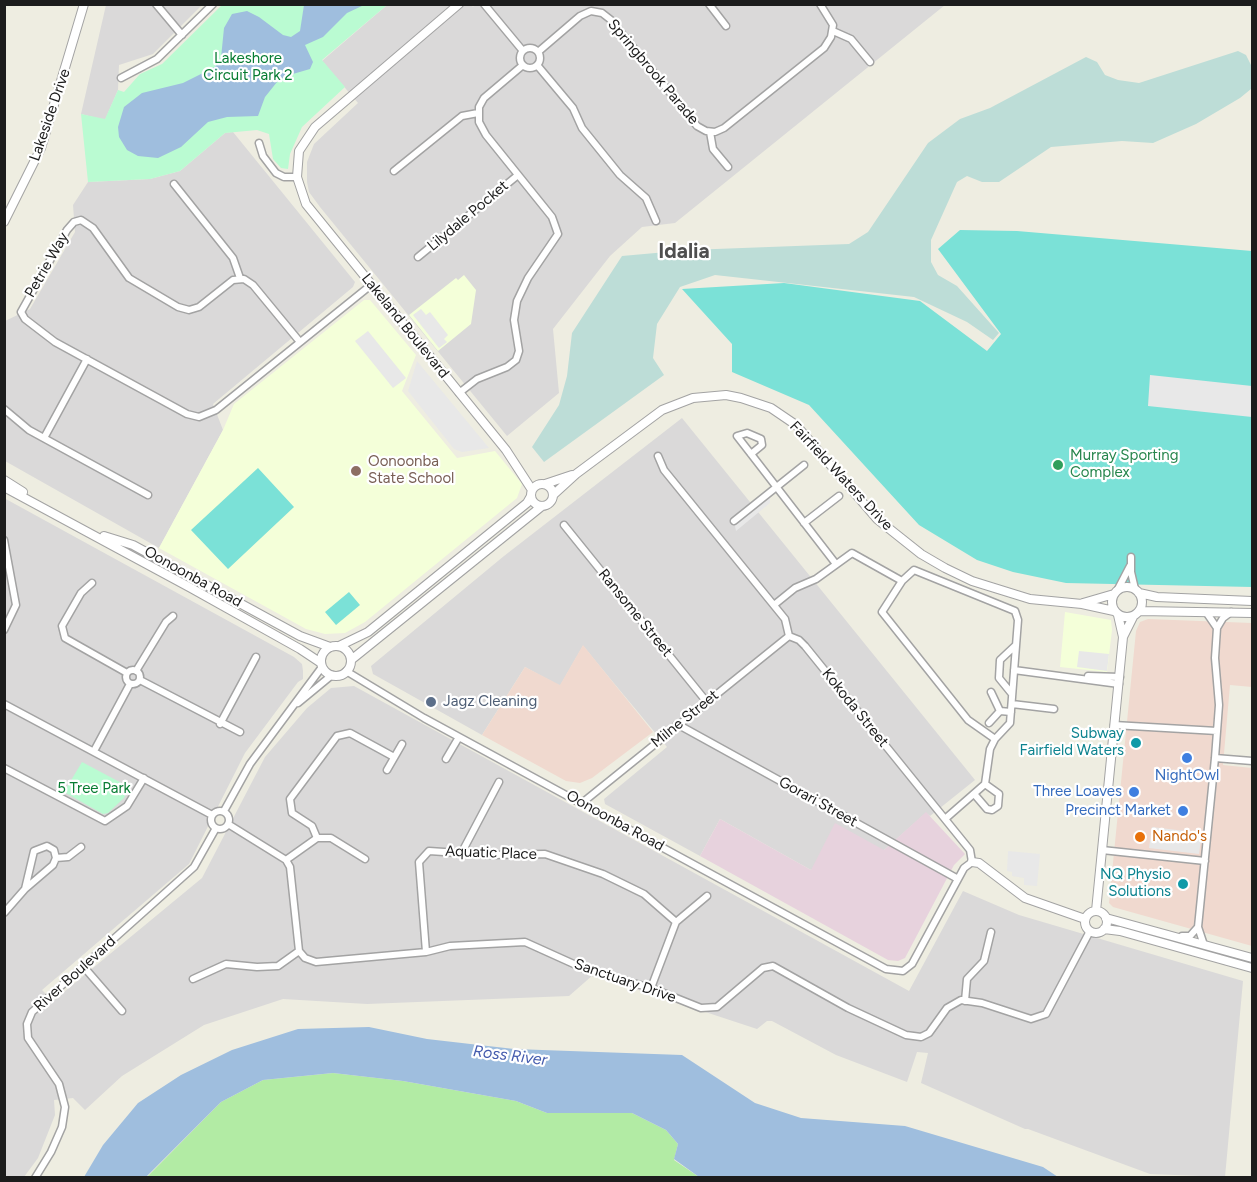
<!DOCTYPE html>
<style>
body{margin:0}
#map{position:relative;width:1257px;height:1182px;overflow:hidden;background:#eeede1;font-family:Figtree,sans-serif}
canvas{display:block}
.frame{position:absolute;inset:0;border:6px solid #1c1c1c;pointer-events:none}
</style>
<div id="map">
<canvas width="1257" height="1182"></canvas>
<div class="frame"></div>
</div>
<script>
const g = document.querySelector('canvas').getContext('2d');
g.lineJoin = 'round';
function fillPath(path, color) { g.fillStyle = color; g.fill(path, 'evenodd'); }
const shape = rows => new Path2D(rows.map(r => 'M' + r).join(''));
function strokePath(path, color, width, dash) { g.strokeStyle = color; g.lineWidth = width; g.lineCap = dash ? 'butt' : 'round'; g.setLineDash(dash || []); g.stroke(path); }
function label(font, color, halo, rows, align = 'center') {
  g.font = font + ' Figtree,sans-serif'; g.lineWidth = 4.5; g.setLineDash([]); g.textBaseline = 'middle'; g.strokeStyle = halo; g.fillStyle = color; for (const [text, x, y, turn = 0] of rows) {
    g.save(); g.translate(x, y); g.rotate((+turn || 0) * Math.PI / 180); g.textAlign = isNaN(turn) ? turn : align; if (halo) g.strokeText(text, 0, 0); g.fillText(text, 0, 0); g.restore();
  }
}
fillPath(shape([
 [471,4,473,7,475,4,945,5,675,223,642,227,610,256,553,329,559,393,507,436,320,207,309,192,307,182,307,162,314,144,358,103,322,61,387,5],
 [106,5,202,5,153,54,119,65,118,90,105,120,81,114],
 [233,132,355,282,353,287,213,404,223,430,159,548,5,461,5,321,30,309,75,232,73,205,88,182,150,179,180,171,225,133],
 [682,418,975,780,930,816,926,813,884,850,811,870,720,819,700,856,605,804,604,799,667,747,583,646,560,686,525,667,482,735,373,674,371,666,504,556],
 [4,498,294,657,302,664,303,671,303,679,298,682,245,753,189,864,42,990,53,1001,202,878,265,757,307,708,331,688,354,686,909,991,963,891,1019,915,1243,981,1225,1177,1150,1174,1028,1129,1025,1129,921,1083,928,1053,917,1052,907,1082,836,1055,772,1021,767,1021,757,1029,593,975,569,996,367,1004,283,999,204,1025,122,1076,85,1110,73,1098,54,1100,55,1115,38,1158,24,1177,5,1177]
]), '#dad9d9');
fillPath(shape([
 [1148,619,1252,623,1252,687,1230,685,1223,765,1252,768,1252,946,1113,907,1109,903,1136,631,1140,622],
 [583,645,653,732,592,778,580,783,566,781,482,735,525,667,560,685]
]), '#f0d9cf');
fillPath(shape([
 [926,812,965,854,954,865,905,958,898,961,888,960,700,856,720,819,811,870,835,823,884,850]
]), '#e7d2dd');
fillPath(shape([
 [464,275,476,290,471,324,438,351,409,315,456,278,458,280],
 [364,300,370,300,416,355,402,391,457,458,495,451,522,484,517,498,365,622,345,633,325,634,306,629,159,548,223,430,234,404],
 [1065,612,1111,620,1112,630,1107,672,1060,667]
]), '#f4ffd9');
fillPath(shape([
 [333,1073,403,1081,516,1101,547,1113,632,1113,666,1130,678,1144,674,1160,699,1177,146,1178,221,1102,263,1080]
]), '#b2eba4');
fillPath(shape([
 [1238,51,1246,55,1252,67,1251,89,1240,98,1196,124,1153,143,1122,141,1051,147,999,182,982,182,967,176,957,182,931,240,931,262,938,275,957,286,999,333,993,340,967,322,914,297,715,275,680,287,657,324,653,358,664,375,544,462,532,447,559,405,567,376,572,333,622,256,689,250,849,244,868,232,928,143,960,119,990,108,1086,57,1097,62,1105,75,1118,80,1139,83]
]), '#bdddd7');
fillPath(shape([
 [222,5,387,5,322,60,345,87,302,127,290,154,288,169,281,168,273,159,269,134,257,130,225,133,180,171,150,179,88,182,81,114,105,119,118,90,124,92,140,74,162,64],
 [82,762,129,787,124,798,108,813,103,814,64,792]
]), '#bafbd2');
fillPath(shape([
 [960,230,1017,231,1252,251,1252,587,1066,583,1013,572,977,560,919,525,809,405,732,372,732,344,682,289,784,283,920,301,987,351,1001,334,938,249],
 [258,468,294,507,228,569,191,530],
 [349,592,360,605,336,625,325,612]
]), '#7be1d7');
fillPath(shape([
 [421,309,426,315,430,312,448,335,444,339,447,342,439,348,413,315],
 [368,331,406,378,393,388,355,341],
 [417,361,489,448,462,452,454,449,408,391],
 [1150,375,1252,386,1252,417,1148,406],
 [770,492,770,503,736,531,734,521],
 [1079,651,1109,654,1107,671,1077,667],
 [1152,827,1202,833,1199,854,1149,848],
 [1008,851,1040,854,1037,886,1024,885,1024,878,1012,876,1012,872,1007,871]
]), '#e8e8e8');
fillPath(shape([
 [304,5,364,5,347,13,323,37,305,45,313,62,310,69,286,76,277,82,265,97,258,116,227,117,208,122,181,147,158,158,138,156,127,150,119,137,118,127,124,107,142,93,183,83,215,67,221,58,224,28,232,14,247,11,259,17,283,35,291,37,300,31],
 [369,1027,427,1039,514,1049,682,1055,755,1103,801,1118,905,1126,1043,1167,1058,1177,699,1177,674,1159,678,1144,666,1130,632,1113,547,1113,516,1101,403,1081,333,1073,263,1080,221,1102,146,1177,84,1177,103,1145,138,1103,181,1075,232,1050,298,1029]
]), '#9fbede');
const minor = shape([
 [156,4,182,35],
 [484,4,523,51],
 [709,4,726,26],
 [833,31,851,39,870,62],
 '520 58a10 10 0 1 1 20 0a10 10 0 1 1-20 0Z',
 [538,52,580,16,591,11,602,13,611,20,697,126,706,131,715,132,724,128,824,48,831,37,833,25,820,4],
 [537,65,573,108,582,128,620,175,646,198,656,221],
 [121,78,157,59,213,4],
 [710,132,713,149,728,167],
 [259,143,263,156,276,173,284,177,297,177],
 [394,171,462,116,478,113],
 [174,184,233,258,240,278],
 [418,257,518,175],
 [300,342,253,285,244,279,233,280,199,307,189,310,178,307,129,278,93,228,81,220,74,222,67,230,21,312,25,319,55,342,187,414,199,417,216,410,371,285],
 [459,393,477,379,507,367,516,360,519,351,514,320,517,301,528,278,558,234,552,217,486,135,479,122,479,107,484,98,523,65],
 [4,409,29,430,148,495],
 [44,438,87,359],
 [751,454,762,445,761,439,747,433,737,436,751,454,836,564],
 [658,456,664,470,785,619,789,636],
 [734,521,804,465],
 [804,523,839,496],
 [564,525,706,701],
 [4,540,16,605,4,630],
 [1131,557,1131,572,1135,589],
 [902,581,882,612,968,720,995,739],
 [92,583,81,593,62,626,65,638,127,673],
 [1118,589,1130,566],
 [774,605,795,588,816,579,852,553,902,581,914,570,1015,611,1018,620,1010,723,995,739,990,749,985,784,945,819],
 [1206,612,1217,628],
 '126 677a7 7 0 1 1 14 0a7 7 0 1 1-14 0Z',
 [1014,670,1119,684],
 [136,671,166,622,173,616],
 [346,671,424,718,886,969,903,971,912,964,964,868,972,862,970,850,805,646,799,640,789,636],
 [1088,676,1120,677],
 [140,680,240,732],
 [991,692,1000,711],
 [1012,694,999,678,1000,660,1016,645],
 [298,703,332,675],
 [4,704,212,815],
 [1012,704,1054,709],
 [989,723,1000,711,1011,712],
 [220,724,256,657],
 [677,724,958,879],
 [1114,725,1217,731],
 [94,751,130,684],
 [1215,758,1252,761],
 [446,759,459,737],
 [4,768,105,821,127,806,144,778],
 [387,770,402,744],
 [975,795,987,809,992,810,998,806,999,794,985,784],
 [582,803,789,636],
 '211 820a9 9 0 1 1 18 0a9 9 0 1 1-18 0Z',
 [224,811,250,764,322,667],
 [228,824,286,860,290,867,299,951,305,958,316,962,426,952,450,946,525,942,587,970,651,988,701,1008,717,1007,763,968,773,966,848,1008,906,1035,921,1037,929,1033,947,1008,961,1000,982,1003,1031,1019,1046,1014,1090,931],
 [317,838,312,826,292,813,290,799,337,736,350,733,394,757],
 [1102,850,1205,861],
 [462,852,499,782],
 [56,858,68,857,81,847],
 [286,860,317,838,331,838,365,859],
 [4,913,25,889,53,865,56,858,54,850,47,846,34,851,25,889],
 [1182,936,1190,936,1198,927],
 [1204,945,1198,927,1215,758,1219,705,1215,658,1217,628,1223,618,1231,612],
 [426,952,419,862,429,851,489,855,545,854,603,874,644,894,676,922],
 [83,966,122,1011],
 [193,979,226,964,257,967,278,966,299,951],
 [651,988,676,922,707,896],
 [965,1001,967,979,984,961,991,932],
 [35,1178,51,1152,62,1127,65,1107,59,1084,28,1038,27,1024,32,1012,194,867,216,828]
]);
const tertiary = shape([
 [459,4,315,127,299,151,297,177,306,204,506,450,532,490],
 [4,222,41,148,84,4],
 [4,480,23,492],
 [545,484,572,475],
 '531 495a11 11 0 1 1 22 0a11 11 0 1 1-22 0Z',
 [4,487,191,588,300,649,321,663],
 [553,495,576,474,662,410,693,398,726,395,741,398,771,408,796,425,877,519,921,554,945,568,972,581,1030,599,1082,604,1114,611],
 [104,536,133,545,300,636,330,647],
 '1112 602a15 15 0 1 1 30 0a15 15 0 1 1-30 0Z',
 [1139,593,1157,597,1252,601],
 [1083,603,1114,594],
 [1140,611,1252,613],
 [1123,637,1133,617],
 [339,646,368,632,527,503,531,496],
 '321 661a15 15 0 1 1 30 0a15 15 0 1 1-30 0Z',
 [351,660,542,506],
 [972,862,979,863,1025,898,1085,919],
 [1096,911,1123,637,1118,615],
 '1085 922a11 11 0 1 1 22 0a11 11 0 1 1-22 0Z',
 [1106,918,1252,958],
 [1104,929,1120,931,1252,968]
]);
strokePath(minor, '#a3a3a3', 9);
strokePath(tertiary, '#a3a3a3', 10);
strokePath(minor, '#fff', 6);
strokePath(tertiary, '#fff', 8);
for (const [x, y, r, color] of [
 [1058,465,6,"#2e9e5b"],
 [356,471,6,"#8d6e63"],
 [431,702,6,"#5c6f8a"],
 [1136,743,6,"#0f9aa8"],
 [1187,758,6,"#3f7fe0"],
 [1134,792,6,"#3f7fe0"],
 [1183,811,6,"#3f7fe0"],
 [1140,837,6,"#e8710a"],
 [1183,884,6,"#0f9aa8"]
]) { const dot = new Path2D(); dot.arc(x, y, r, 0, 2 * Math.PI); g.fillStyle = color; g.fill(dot); strokePath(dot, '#fff', 2); }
label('15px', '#077c32', '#fff', [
 ["Lakeshore",248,59],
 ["Circuit Park 2",248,76],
 ["5 Tree Park",94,789]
]);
label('15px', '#1c1c1c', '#fff', [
 ["Springbrook Parade",653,72,50],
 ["Lakeside Drive",50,115,-71],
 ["Lilydale Pocket",468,216,-40],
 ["Petrie Way",47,265,-60],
 ["Lakeland Boulevard",405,326,51],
 ["Fairfield Waters Drive",841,476,47],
 ["Oonoonba Road",193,577,29],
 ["Ransome Street",635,613,51],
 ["Kokoda Street",855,708,51],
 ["Milne Street",685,719,-39],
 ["Gorari Street",818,802,29],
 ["Oonoonba Road",615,821,29],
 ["Aquatic Place",491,853,2],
 ["River Boulevard",75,974,-42],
 ["Sanctuary Drive",625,981,19]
]);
label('15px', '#27864d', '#fff', [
 ["Murray Sporting",1070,456],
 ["Complex",1070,473]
], 'left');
label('15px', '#785e54', '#fff', [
 ["Oonoonba",368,462],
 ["State School",368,479]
], 'left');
label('15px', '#4e5e75', '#fff', [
 ["Jagz Cleaning",443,702]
], 'left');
label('15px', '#0d838f', '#fff', [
 ["Subway",1124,734],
 ["Fairfield Waters",1124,751],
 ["NQ Physio",1171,875],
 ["Solutions",1171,892]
], 'right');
label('15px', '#366cbe', '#fff', [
 ["NightOwl",1187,776,"center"],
 ["Three Loaves",1122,792],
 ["Precinct Market",1171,811]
], 'right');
label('15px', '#c56008', '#fff', [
 ["Nando's",1152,837]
], 'left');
label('italic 16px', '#455cae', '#fff', [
 ["Ross River",510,1056,7]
]);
label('bold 21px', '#4f4f4f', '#fff', [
 ["Idalia",684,252]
]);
</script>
